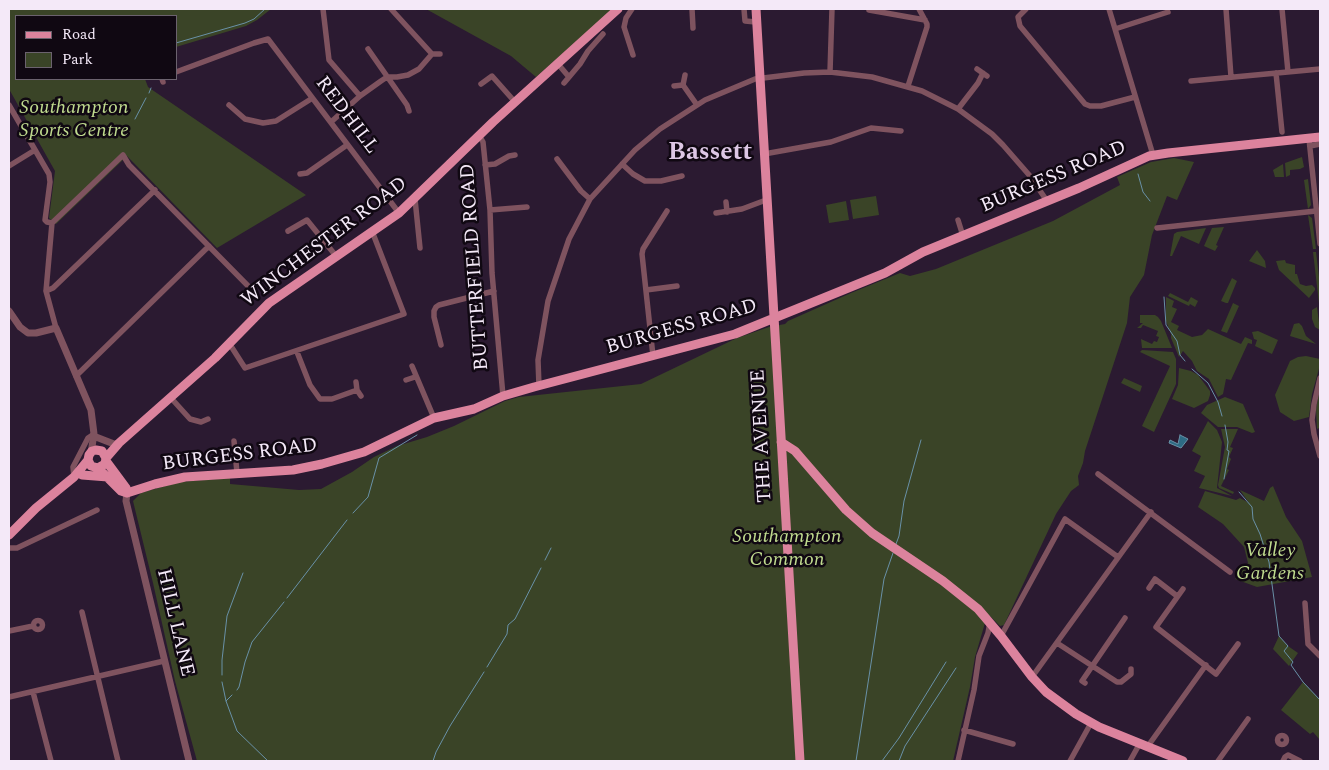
<!DOCTYPE html>
<style>
body{margin:0}
#map{position:relative;width:1329px;height:770px;overflow:hidden;background:#2b1a31;font-family:Spectral,serif}
canvas{display:block}
.frame{position:absolute;inset:0;border:10px solid #f4e9f8;pointer-events:none}
.legend{position:absolute;left:15px;top:15px;width:162px;height:65px;box-sizing:border-box;background:#100812;border:1px solid #6b626e;margin:0;padding:6px 9px;list-style:none;font-size:15px;color:#f4e9f8}
.legend li{display:flex;align-items:center;gap:10px;height:25px}
.legend b{width:25px;border:1px solid #6b626e}
</style>
<div id="map">
<canvas width="1329" height="770"></canvas>
<div class="frame"></div>
<ul class="legend">
<li><b style="height:6px;background:#dc839d"></b>Road</li>
<li><b style="height:14px;background:#3a4427"></b>Park</li>
</ul>
</div>
<script>
const g = document.querySelector('canvas').getContext('2d');
g.lineJoin = 'round';
function fillPath(path, color) { g.fillStyle = color; g.fill(path, 'evenodd'); }
const shape = rows => new Path2D(rows.map(r => 'M' + r).join(''));
function strokePath(path, color, width, dash) { g.strokeStyle = color; g.lineWidth = width; g.lineCap = dash ? 'butt' : 'round'; g.setLineDash(dash || []); g.stroke(path); }
function label(font, color, halo, rows, align = 'center') {
  g.font = font + ' Spectral,serif'; g.lineWidth = 5; g.setLineDash([]); g.textBaseline = 'middle'; g.strokeStyle = halo; g.fillStyle = color; for (const [text, x, y, turn = 0] of rows) {
    g.save(); g.translate(x, y); g.rotate((+turn || 0) * Math.PI / 180); g.textAlign = isNaN(turn) ? turn : align; if (halo) g.strokeText(text, 0, 0); g.fillText(text, 0, 0); g.restore();
  }
}
fillPath(shape([
 [9,9,271,9,257,20,246,26,176,47,176,16,16,16,16,79,145,79,148,87,306,195,217,248,127,156,56,224,49,218,55,171,9,89],
 [426,9,613,9,536,77,511,56],
 [1302,157,1304,167,1300,169,1290,170,1290,175,1286,177,1285,163],
 [1174,158,1194,162,1177,200,1167,196,1152,235,1144,275,1130,297,1127,323,1085,451,1083,463,1078,476,1079,485,1071,491,1056,514,1004,625,1000,626,990,616,985,623,975,657,970,687,953,761,197,761,175,681,153,583,133,501,141,493,179,482,230,478,230,484,299,490,321,489,352,472,374,457,397,446,427,437,454,426,505,401,519,397,641,384,737,338,769,327,785,324,788,321,851,293,900,273,910,276,936,269,1053,221,1120,185,1117,177,1151,162],
 [1283,164,1284,177,1275,177,1273,170],
 [1308,179,1311,205,1308,209,1304,180],
 [876,196,879,215,853,219,850,200],
 [846,201,849,220,829,223,826,205],
 [1308,215,1312,218,1316,249,1313,249],
 [1224,227,1216,245,1218,246,1215,251,1204,246,1212,228],
 [1206,228,1199,244,1181,236,1172,256,1170,256,1174,234,1177,232],
 [1257,250,1265,261,1266,268,1249,261],
 [1313,252,1316,252,1320,285,1320,312],
 [1285,260,1286,263,1295,265,1295,274,1297,274,1300,284,1306,286,1312,285,1315,288,1315,290,1309,298,1279,270,1276,261],
 [1232,278,1237,281,1228,303,1226,303,1221,301],
 [1170,293,1188,302,1191,297,1198,301,1195,307,1190,304,1189,306,1168,296],
 [1166,297,1174,301,1172,307,1177,309,1171,322,1179,326,1177,330,1192,337,1202,335,1208,329,1241,344,1245,337,1252,340,1252,344,1248,343,1231,380,1226,379,1223,394,1218,397,1209,379,1197,371,1192,361,1183,351,1179,357,1171,338,1171,334,1166,321],
 [1233,303,1239,306,1227,333,1221,331],
 [1317,307,1320,330,1315,327,1312,319,1312,310],
 [1140,315,1155,315,1158,317,1161,321,1172,348,1142,348,1141,339,1152,344,1154,341,1157,342,1159,337,1156,336,1158,331,1143,325,1141,328,1137,328,1143,323,1140,323],
 [1299,323,1302,326,1306,336,1316,344,1290,336,1294,324],
 [1258,331,1278,340,1272,354,1255,346,1257,340,1254,339,1252,332],
 [1142,350,1173,352,1176,359,1176,384,1154,432,1142,426,1170,366,1140,352],
 [1306,356,1320,359,1320,365,1312,394,1309,417,1294,421,1280,412,1275,395,1290,361,1298,357],
 [1179,368,1191,371,1198,375,1210,391,1210,395,1208,401,1194,408,1172,399,1178,385],
 [1124,378,1142,386,1140,392,1121,383],
 [1320,388,1320,422,1319,428,1317,429,1316,409],
 [1225,397,1243,404,1255,432,1252,433,1237,427,1218,427,1201,413,1207,405],
 [1208,421,1217,430,1222,442,1217,488,1232,496,1199,488,1205,476,1194,471,1201,456,1192,451],
 [1221,429,1238,429,1230,447,1233,448,1229,457,1231,459,1227,469,1229,470,1221,486,1234,492,1233,494,1219,488,1218,485,1225,447],
 [1273,486,1286,517,1302,541,1312,577,1257,587,1235,579,1248,563,1244,547,1223,524,1198,507,1205,491,1236,500,1240,498,1249,503,1240,490,1264,501,1270,488],
 [1279,636,1288,646,1298,653,1289,666,1273,649],
 [1303,682,1320,700,1320,740,1313,732,1310,734,1281,710]
]), '#3a4427');
const water = shape([
 [1180,435,1188,439,1181,448,1169,443,1170,440,1178,444,1180,435]
]);
fillPath(water, '#2e6b84');
strokePath(water, '#6991a7', 1);
strokePath(shape([
 [176,43,245,23,254,19,265,9],
 [149,93,151,88],
 [135,119,146,98],
 [1138,174,1143,192,1150,201],
 [1164,297,1166,325,1177,341,1180,355,1185,361],
 [1192,369,1208,383,1218,402,1222,416],
 [1224,479,1229,451,1227,450,1228,442,1225,425],
 [1239,492,1252,507,1253,519,1260,534,1269,562,1279,636,1288,646,1284,651,1293,662,1291,665,1303,682,1320,700],
 [353,513,368,497,379,458,417,435],
 [896,544,899,536,904,501,921,440],
 [545,560,551,548],
 [287,598,347,520],
 [487,667,507,634,508,625,515,619,541,568],
 [222,675,222,660,227,616,243,573],
 [222,682,226,701],
 [237,690,239,687,245,662,252,642,284,602],
 [232,695,226,701,237,731,268,761],
 [433,761,436,752,450,726,484,672],
 [856,761,884,579,893,553],
 [882,761,899,738,946,662],
 [899,761,905,746,956,668]
]), '#6991a7', 1);
strokePath(shape([
 [323,9,329,60,360,96],
 [391,9,432,54],
 [632,9,626,18,624,27,633,55],
 [692,9,693,28],
 [744,9,745,21,756,22],
 [1026,9,1018,17,1020,26,1085,104,1090,106,1101,106,1135,97],
 [1109,9,1153,155],
 [1226,9,1231,77],
 [1282,9,1288,72],
 [869,10,925,20],
 [1115,29,1168,12],
 [368,49,407,105,409,111],
 [558,64,569,77],
 [977,69,987,76],
 [176,72,254,43,268,39,399,213],
 [830,72,832,9],
 [1276,73,1282,132],
 [162,79,163,82],
 [1191,81,1320,69],
 [564,83,580,64,588,51,603,34],
 [481,84,492,76,515,102],
 [683,85,697,105],
 [674,86,683,85,685,75],
 [908,86,927,27,927,24,919,9],
 [9,105,49,174,50,182,45,220,47,222,52,223],
 [229,105,245,119,263,123,276,121,311,99],
 [958,109,978,83,983,73],
 [331,122,360,96,381,81,387,77,397,77,408,75,419,69,432,54,440,54],
 [479,135,483,142,490,210,492,273,503,396],
 [1309,139,1320,244],
 [1310,146,1320,144],
 [764,154,831,142,871,128,901,131],
 [557,159,581,191,590,199],
 [622,164,633,174,645,181,661,181,682,176],
 [485,165,495,164,509,156,515,155],
 [9,166,35,150],
 [300,174,307,173,347,145],
 [415,199,420,248],
 [726,202,727,212],
 [490,210,527,207],
 [716,213,742,209,766,200],
 [958,220,963,236],
 [52,223,123,155,129,165,255,293],
 [52,223,46,291,56,328],
 [1157,228,1316,211],
 [288,231,307,220,336,256],
 [646,290,677,286],
 [46,291,53,288,155,190],
 [229,343,245,368,404,314,372,231],
 [441,345,434,317,434,311,436,307,439,305,494,291],
 [297,352,310,385,320,399,332,399,357,390,356,382],
 [653,356,642,254,643,249,667,211],
 [412,366,434,418],
 [76,376,209,246],
 [1320,378,1314,404,1312,420,1314,434,1320,456],
 [406,380,415,377],
 [539,386,538,360,548,301,569,239,590,199,635,150,660,129,705,100,755,79,804,73,830,72,872,77,922,91,958,109,992,134,1003,145,1030,176,1047,201],
 [357,390,361,396],
 [171,398,190,419,201,422,208,419],
 [234,441,237,473],
 [1098,474,1230,572],
 [74,477,73,467,88,438,94,434],
 [9,548,17,548,97,510],
 [1149,588,1155,579,1177,596],
 [1183,589,1156,627,1216,674,1238,644],
 [1305,603,1308,644,1320,656],
 [82,612,118,761],
 '33.5 625a4.5 4.5 0 1 1 9 0a4.5 4.5 0 1 1-9 0Z',
 [9,631,33,626],
 [1001,636,1065,519,1118,557],
 [1057,643,1117,682,1121,682,1131,674,1131,669],
 [1032,677,1151,512],
 [1085,683,1082,681,1125,618],
 [33,692,51,761],
 [9,697,164,661],
 [964,730,1013,744],
 '1277.5 740a4.5 4.5 0 1 1 9 0a4.5 4.5 0 1 1-9 0Z',
 [1148,746,1206,665],
 [958,761,974,690,979,656,988,633,990,622],
 [1070,761,1091,723],
 [1130,761,1140,743],
 [1218,761,1248,719],
 [1283,761,1285,757,1288,755,1300,761]
]), '#7f535f', 5.5);
strokePath(shape([
 [9,311,20,327,28,333,36,333,56,328,91,410,94,434,91,453],
 [96,437,114,444],
 [127,493,126,501,189,761]
]), '#7f535f', 7);
strokePath(shape([
 [756,9,800,761],
 [781,442,795,451,846,510,872,533,943,581,978,609,1001,636,1032,677,1046,692,1076,714,1099,727,1183,761],
 [106,458,119,443,215,358,269,303,399,213,493,122,618,9],
 [106,461,126,488,127,493],
 [98,468,121,491,127,493],
 [82,475,108,477],
 [127,493,155,484,185,477,293,470,322,464,364,452,434,418,474,409,503,396,534,387,735,334,885,273,923,252,1079,188,1149,156,1168,153,1320,137],
 [9,535,36,508,74,477,88,460,89,455,92,451,96,450,102,451,106,458,105,464,98,468,91,466,88,460]
]), '#dc839d', 9);
label('italic 20px', '#bfda8e', '#100812', [
 ["Southampton",74,109],
 ["Sports Centre",74,132],
 ["Southampton",787,538],
 ["Common",787,561],
 ["Valley",1270,552],
 ["Gardens",1270,575]
]);
label('20px', '#f4e9f8', '#100812', [
 ["REDHILL",346,116,53],
 ["BURGESS ROAD",1054,178,-23],
 ["WINCHESTER ROAD",325,243,-37],
 ["BUTTERFIELD ROAD",476,267,-94],
 ["BURGESS ROAD",682,328,-16],
 ["THE AVENUE",763,436,-93],
 ["BURGESS ROAD",240,456,-7],
 ["HILL LANE",174,623,77]
]);
label('bold 25px', '#ddc7e5', '#100812', [
 ["Bassett",710,154]
]);
</script>
